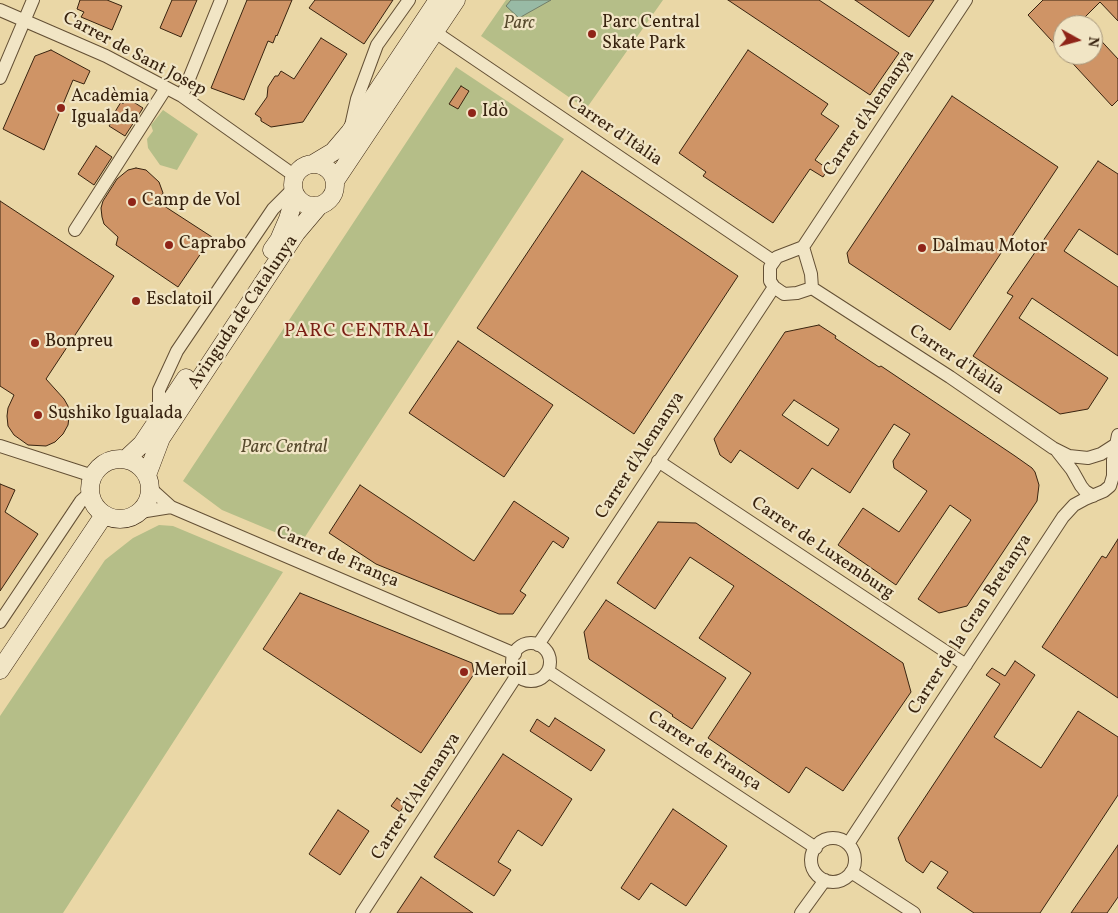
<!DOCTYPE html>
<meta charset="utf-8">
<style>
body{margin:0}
#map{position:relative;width:1118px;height:913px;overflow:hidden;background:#ead7a6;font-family:Vollkorn,serif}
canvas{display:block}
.north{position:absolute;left:1053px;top:15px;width:50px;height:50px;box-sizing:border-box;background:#f1e5c5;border:1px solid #a7977c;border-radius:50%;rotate:97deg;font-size:14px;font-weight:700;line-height:20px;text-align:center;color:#38230f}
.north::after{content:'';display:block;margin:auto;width:18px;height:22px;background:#8f2418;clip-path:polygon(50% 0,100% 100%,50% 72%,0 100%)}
</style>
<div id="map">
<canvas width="1118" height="913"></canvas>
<div class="north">N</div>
</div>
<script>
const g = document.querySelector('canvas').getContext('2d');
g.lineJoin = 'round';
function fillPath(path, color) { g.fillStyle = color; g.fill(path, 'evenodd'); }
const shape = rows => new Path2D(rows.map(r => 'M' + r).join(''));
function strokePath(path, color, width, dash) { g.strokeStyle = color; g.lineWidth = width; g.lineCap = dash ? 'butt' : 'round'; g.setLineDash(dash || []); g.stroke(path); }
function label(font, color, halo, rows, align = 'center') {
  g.font = font + ' Vollkorn,serif'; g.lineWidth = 4.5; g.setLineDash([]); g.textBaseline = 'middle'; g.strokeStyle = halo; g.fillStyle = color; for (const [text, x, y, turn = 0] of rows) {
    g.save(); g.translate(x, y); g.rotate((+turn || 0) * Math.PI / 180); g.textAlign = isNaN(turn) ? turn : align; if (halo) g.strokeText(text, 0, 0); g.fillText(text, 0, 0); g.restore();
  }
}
fillPath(shape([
 [506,0,663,0,586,109,481,36],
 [456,67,564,139,301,543,222,510,183,481],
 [163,110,198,134,177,170,160,165,148,148,147,139,153,131,151,125],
 [159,525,173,526,283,572,63,913,0,913,0,716,105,560,133,538]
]), '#b5be88');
const water = shape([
 [511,0,551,0,519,18,506,6,511,0]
]);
fillPath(water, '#98baa5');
strokePath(water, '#727e69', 1);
const building = shape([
 [80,0,107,0,122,6,112,30,81,17,84,12,77,9,80,0],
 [172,0,197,0,181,37,160,28,172,0],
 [247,0,292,0,277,36,276,35,273,43,268,41,244,100,211,88,247,0],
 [315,0,393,0,364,44,309,8,315,0],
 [728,0,819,0,899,53,870,95,728,0],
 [855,0,934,0,909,37,855,0],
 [1043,0,1118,0,1118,21,1100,2,1082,20,1087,25,1063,25,1063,53,1028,15,1043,0],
 [1093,32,1118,59,1118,100,1112,106,1065,55,1093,55,1093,32],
 [321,38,347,54,303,122,271,127,261,121,261,118,255,114,267,97,268,87,275,76,278,76,281,71,294,79,321,38],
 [51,50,90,71,84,84,73,80,44,150,3,129,35,56,51,50],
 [748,50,828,104,821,114,839,126,815,160,828,169,823,177,810,169,773,223,703,176,706,172,679,153,748,50],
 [461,86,469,91,458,109,449,104,461,86],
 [952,96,1058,167,950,330,849,263,847,253,952,96],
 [127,98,143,108,125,136,109,126,115,117,113,115,121,102,123,104,127,98],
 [96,146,112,157,94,185,78,174,96,146],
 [1098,161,1118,174,1118,255,1079,229,1064,251,1118,287,1118,356,1032,298,1019,318,1108,378,1088,409,1060,414,973,356,1013,296,1007,293,1098,161],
 [136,168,146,170,159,182,163,193,158,202,212,237,178,287,116,245,118,237,104,224,102,217,101,208,103,201,117,179,128,170,136,168],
 [582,171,738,276,634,434,477,328,582,171],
 [0,201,114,276,46,379,64,399,68,406,69,417,68,425,63,434,55,442,46,446,28,445,14,435,8,426,7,416,8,408,14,395,0,386,0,201],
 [819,325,836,336,835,338,879,367,881,366,1015,456,1032,468,1035,472,1039,485,1037,501,967,606,939,613,918,599,971,520,950,505,896,585,838,545,863,508,899,532,927,491,894,468,893,461,910,434,894,424,850,493,812,468,798,489,740,450,731,463,720,455,714,439,785,332,819,325],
 [794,400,839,429,828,446,782,415,794,400],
 [458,341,553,405,504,477,409,413,458,341],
 [0,484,15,490,5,512,38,534,0,591,0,484],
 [360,485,474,561,514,501,569,538,563,548,553,541,520,591,526,595,513,614,499,614,376,564,329,533,360,485],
 [658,522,696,523,903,663,911,692,843,791,806,767,789,793,708,738,751,673,699,638,734,586,690,557,655,609,617,583,658,522],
 [1118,539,1118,698,1042,647,1102,556,1106,558,1118,539],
 [300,593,472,663,474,674,421,753,263,649,300,593],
 [606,600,726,678,692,729,672,716,673,715,589,659,584,632,606,600],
 [1015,661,1035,675,994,737,1041,768,1078,711,1118,737,1118,795,1040,913,974,913,937,888,948,872,931,861,923,873,906,861,898,838,1000,684,986,675,992,668,1005,676,1015,661],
 [555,718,605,750,591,771,530,731,537,719,549,727,555,718],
 [503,754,572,799,542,846,518,830,498,862,511,870,494,896,434,857,503,754],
 [397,798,405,804,400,812,391,806,397,798],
 [673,809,727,846,686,906,651,883,639,900,621,888,673,809],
 [338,810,369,831,340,875,309,854,338,810],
 [1118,845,1118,897,1107,913,1071,913,1118,845],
 [421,877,473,913,397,913,421,877]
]);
fillPath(building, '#cf9466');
strokePath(building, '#38230f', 1);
const street = shape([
 [0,10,106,56,182,96,295,176],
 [435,32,773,261],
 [0,78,33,0],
 [182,96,221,0],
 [351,126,357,99,377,45,409,0],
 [75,230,166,88],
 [803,247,966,0],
 [803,247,777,257,770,267,770,281,774,287,784,294,797,293,812,288],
 [803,247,811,274,812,288],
 [812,288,950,377,1053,448,1069,456,1088,458,1101,454,1115,445],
 [159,419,159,390,177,351,273,209,293,189],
 [0,446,93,476],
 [1057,451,1072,470,1081,486,1085,491,1093,496],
 [658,461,966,665],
 [150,488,171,507,515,654],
 [140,512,171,507],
 [0,622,81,501,90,493],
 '512 662a19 19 0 1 1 38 0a19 19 0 1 1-38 0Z',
 [538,645,774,287],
 [548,671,816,848],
 '811 860a22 22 0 1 1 44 0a22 22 0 1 1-44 0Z',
 [848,844,1063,517,1074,505,1085,499,1104,491,1110,486,1113,476,1113,460,1118,435],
 [851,872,914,913],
 [362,913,517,675],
 [801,913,825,880]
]);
const secondary = shape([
 '293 185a21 21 0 1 1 42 0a21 21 0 1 1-42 0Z',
 [313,164,333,152,350,132,438,0],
 [335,181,456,0],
 [272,250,279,240,288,219,295,196],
 '90 489a30 30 0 1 1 60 0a30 30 0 1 1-60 0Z',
 [126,459,142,444,186,378],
 [147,475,161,438,296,233,318,207],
 [0,670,104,515]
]);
strokePath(street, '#645035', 14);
strokePath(secondary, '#38230f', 19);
strokePath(street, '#f1e5c5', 12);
strokePath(secondary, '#f1e5c5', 18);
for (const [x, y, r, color] of [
 [592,34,5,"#8f2418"],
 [61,108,5,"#8f2418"],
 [472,113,5,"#8f2418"],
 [132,202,5,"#8f2418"],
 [169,245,5,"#8f2418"],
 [922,248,5,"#8f2418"],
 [136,301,5,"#8f2418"],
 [35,343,5,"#8f2418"],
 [38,415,5,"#8f2418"],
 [464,672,5,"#8f2418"]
]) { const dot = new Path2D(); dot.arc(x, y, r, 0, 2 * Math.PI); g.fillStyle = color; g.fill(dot); strokePath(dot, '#f1e5c5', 2); }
label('18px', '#38230f', '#f1e5c5', [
 ["Parc Central",602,24],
 ["Skate Park",602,45],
 ["Acadèmia",71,98],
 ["Igualada",71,119],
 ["Idò",482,113],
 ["Camp de Vol",142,202],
 ["Caprabo",179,245],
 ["Dalmau Motor",932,248],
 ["Esclatoil",146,301],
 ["Bonpreu",45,343],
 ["Sushiko Igualada",48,415],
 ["Meroil",474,672]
], 'left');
label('italic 18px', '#574a2d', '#f1e5c5', [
 ["Parc",519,25],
 ["Parc Central",284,449]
]);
label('18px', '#38230f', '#f1e5c5', [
 ["Carrer de Sant Josep",134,55,28],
 ["Carrer d'Alemanya",870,114,-56],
 ["Carrer d'Itàlia",614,132,34],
 ["Avinguda de Catalunya",244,313,-56],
 ["Carrer d'Itàlia",956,361,34],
 ["Carrer d'Alemanya",641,456,-57],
 ["Carrer de Luxemburg",822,549,34],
 ["Carrer de França",337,558,23],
 ["Carrer de la Gran Bretanya",971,625,-57],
 ["Carrer de França",704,752,33],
 ["Carrer d'Alemanya",417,797,-57]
]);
g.letterSpacing = '1px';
label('19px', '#7a1f14', '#f1e5c5', [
 ["PARC CENTRAL",359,333]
]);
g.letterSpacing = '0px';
</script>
